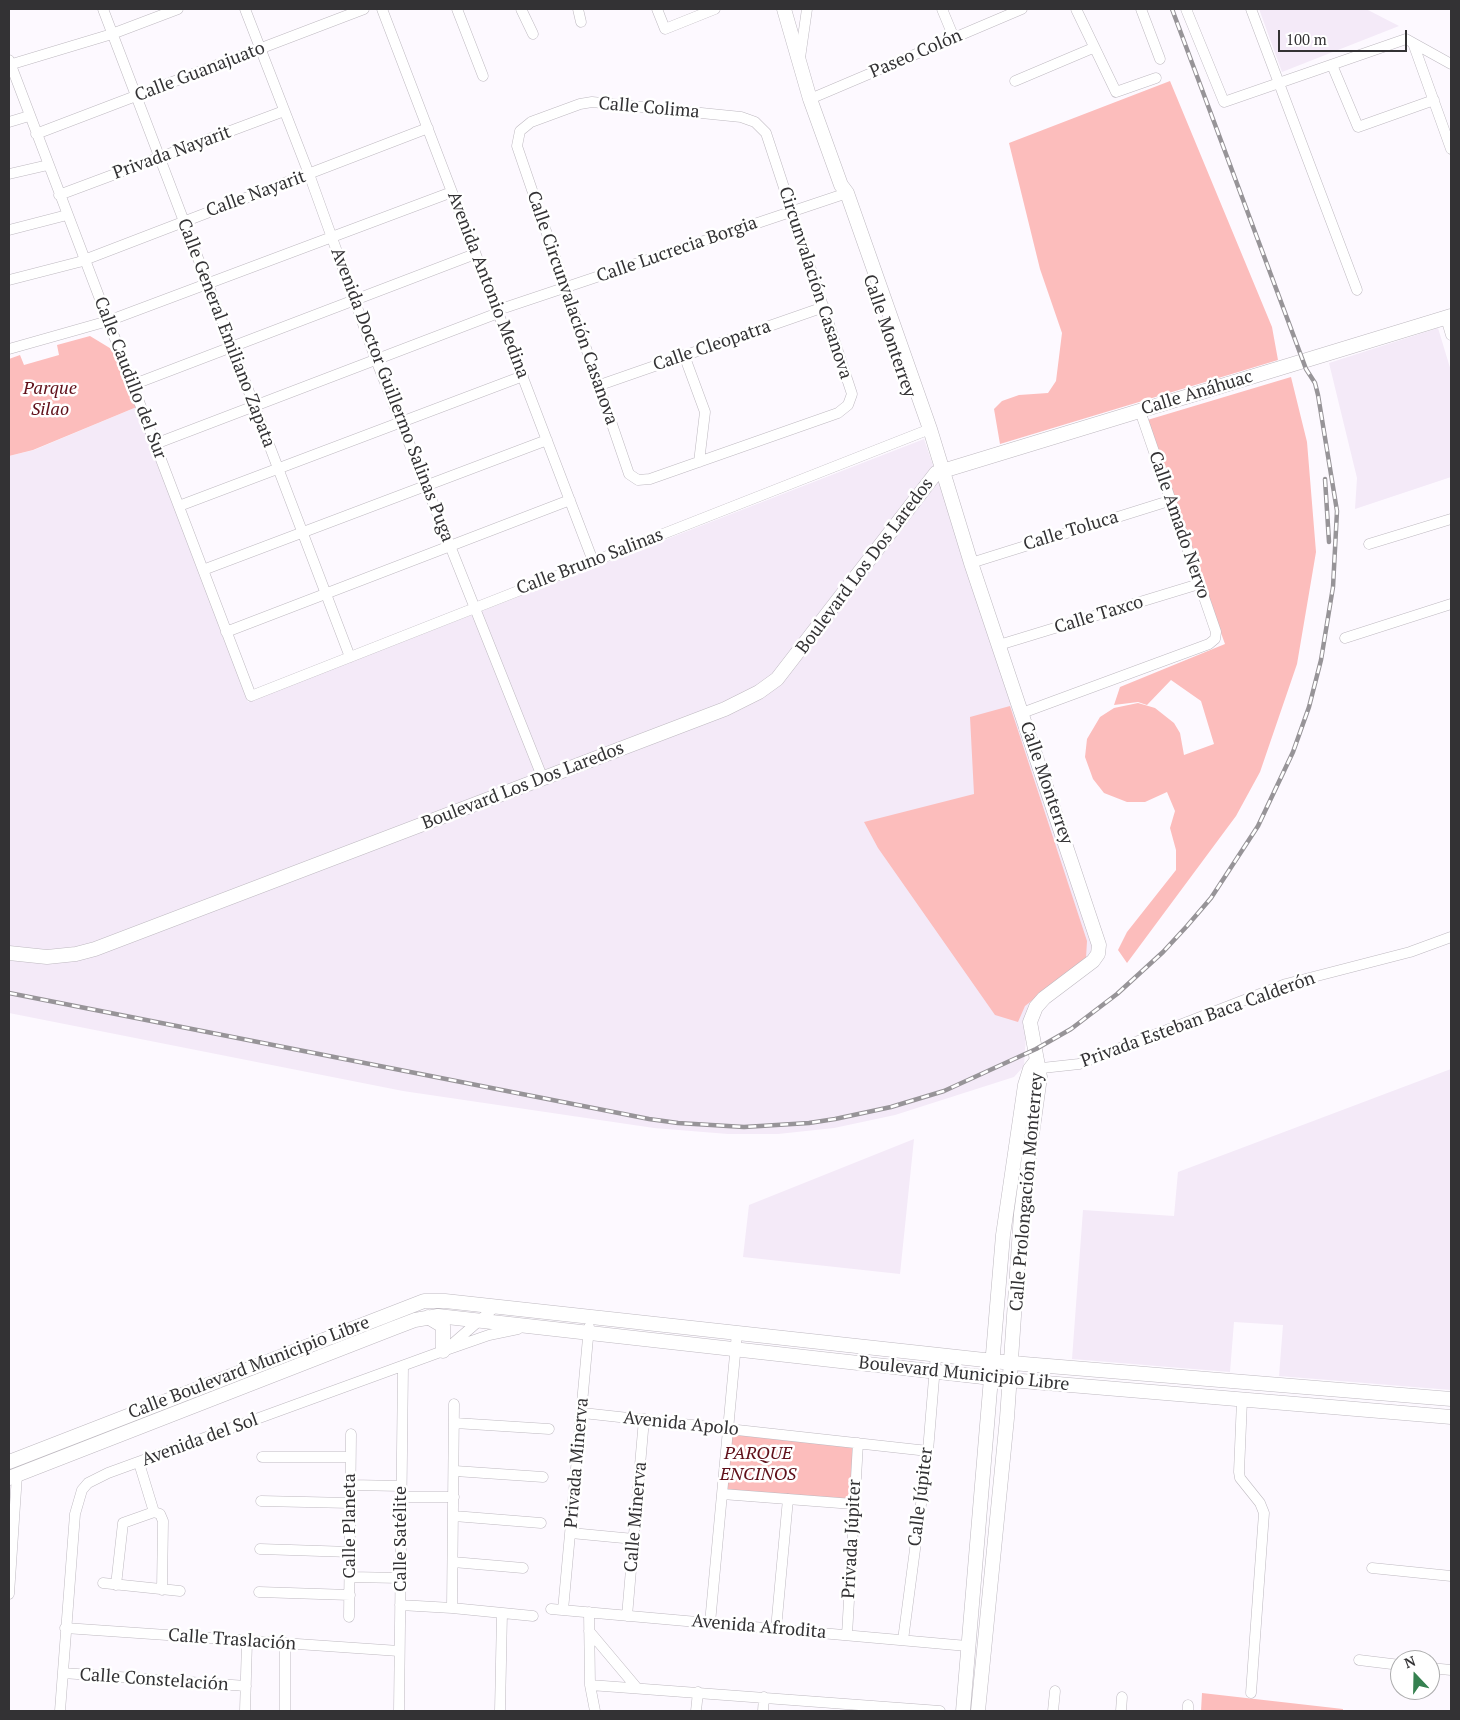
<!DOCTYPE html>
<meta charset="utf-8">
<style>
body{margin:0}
#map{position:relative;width:1460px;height:1720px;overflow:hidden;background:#fdf9ff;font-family:"PT Serif",serif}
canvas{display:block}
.frame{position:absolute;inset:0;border:10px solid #333234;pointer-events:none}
.north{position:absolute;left:1390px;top:1650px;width:50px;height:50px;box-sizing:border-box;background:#fff;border:1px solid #adadae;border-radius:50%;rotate:339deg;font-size:14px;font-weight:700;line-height:20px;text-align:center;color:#333234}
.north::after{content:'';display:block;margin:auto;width:18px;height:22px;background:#368150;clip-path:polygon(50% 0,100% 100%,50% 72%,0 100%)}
.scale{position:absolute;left:1278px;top:30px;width:129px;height:22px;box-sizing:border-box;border:2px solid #333234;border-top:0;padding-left:6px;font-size:15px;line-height:18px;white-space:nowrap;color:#333234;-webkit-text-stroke:4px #fff;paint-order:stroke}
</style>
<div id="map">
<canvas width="1460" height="1720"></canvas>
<div class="frame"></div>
<div class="north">N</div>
<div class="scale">100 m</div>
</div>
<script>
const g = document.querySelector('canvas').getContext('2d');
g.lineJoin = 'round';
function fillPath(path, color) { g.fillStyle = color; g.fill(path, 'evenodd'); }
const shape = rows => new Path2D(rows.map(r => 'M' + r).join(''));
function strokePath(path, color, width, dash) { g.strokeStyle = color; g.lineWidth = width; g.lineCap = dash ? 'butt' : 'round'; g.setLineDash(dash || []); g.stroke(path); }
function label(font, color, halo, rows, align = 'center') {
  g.font = font + ' "PT Serif",serif'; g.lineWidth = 5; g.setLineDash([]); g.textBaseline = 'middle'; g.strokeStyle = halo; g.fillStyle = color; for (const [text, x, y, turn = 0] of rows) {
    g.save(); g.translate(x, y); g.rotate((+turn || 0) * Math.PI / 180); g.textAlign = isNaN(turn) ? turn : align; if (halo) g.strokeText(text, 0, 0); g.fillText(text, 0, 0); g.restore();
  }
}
fillPath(shape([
 [1259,9,1366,9,1399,26,1282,72],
 [1438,328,1451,371,1451,477,1355,509,1357,478,1329,363],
 [139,406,248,702,924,439,1101,954,1027,1020,1024,1066,1014,1077,895,1115,834,1128,778,1134,728,1134,654,1128,403,1091,9,1013,9,456,34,450],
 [1451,1069,1451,1390,1279,1376,1283,1325,1234,1322,1230,1372,1072,1359,1083,1210,1174,1216,1178,1172],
 [914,1139,900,1274,743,1257,749,1205]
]), '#f4eaf8');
fillPath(shape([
 [1170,81,1272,327,1278,360,1000,444,994,409,1002,401,1019,395,1048,393,1056,381,1062,333,1040,269,1009,143],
 [90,336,118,353,139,406,33,450,9,456,9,359,20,355,24,365,59,355,57,345],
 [1291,377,1307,442,1316,552,1297,664,1260,772,1236,816,1127,963,1118,950,1127,932,1176,870,1176,850,1170,828,1175,811,1167,792,1145,802,1127,802,1104,793,1093,779,1085,757,1087,739,1100,717,1114,708,1138,703,1155,708,1174,723,1180,733,1184,755,1214,744,1201,701,1171,680,1147,705,1138,702,1114,705,1120,687,1225,644,1144,421],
 [1010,706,1087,941,1086,958,1025,1006,1018,1022,995,1015,878,848,864,822,974,794,970,717],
 [727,1429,858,1443,853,1504,722,1494],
 [1202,1693,1343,1709,1343,1711,1201,1711]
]), '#fcbdbc');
const street = shape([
 [103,9,350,657],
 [245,9,309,174,376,360,543,779],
 [382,9,593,561],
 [457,9,483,76],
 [521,9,533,34],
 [578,9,581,22],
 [657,9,665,29,715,9],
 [942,9,954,38],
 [1076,9,1116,92,1156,78],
 [1141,9,1160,59],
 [1186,9,1224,102,1406,39,1451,64],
 [1251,9,1357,290],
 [1413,43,1451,149],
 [800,58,807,9],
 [9,60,251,696,930,429],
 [9,65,112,34,178,9],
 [1332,65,1358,127,1434,100],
 [1015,81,1093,48],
 [810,99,1022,9],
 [592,102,741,117,755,122,766,133,852,394,848,405,838,413,650,479,638,480,629,474,517,146,520,131,531,122,580,104,592,102],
 [9,122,29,116],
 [36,134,364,9],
 [9,174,48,165],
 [59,195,284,111],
 [9,230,67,215],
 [9,280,79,262,428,128],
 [507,307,847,193],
 [1446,318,1451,335],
 [9,349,108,321,452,192],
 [684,355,705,412,699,462],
 [132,385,475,254],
 [600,385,824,307],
 [155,444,498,313],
 [179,506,523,376],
 [1369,544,1451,519],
 [971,563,1172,500],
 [203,570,547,440],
 [226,632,570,500],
 [1345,638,1451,604],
 [999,645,1199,584],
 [1022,713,1209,644,1215,639,1216,632,1140,411],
 [1033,1069,1079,1064,1286,984,1410,952,1451,937],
 [450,1346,495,1307],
 [1242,1400,1239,1472,1240,1478,1260,1503,1264,1513,1251,1693],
 [583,1413,928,1451],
 [455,1423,549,1429],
 [262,1457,350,1457],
 [139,1463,154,1512,160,1514,163,1521,162,1590],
 [455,1471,543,1477],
 [351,1485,401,1486],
 [722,1494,853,1504],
 [400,1497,454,1497],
 [261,1501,350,1503],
 [454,1516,541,1523],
 [571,1533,634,1539],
 [260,1549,351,1552],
 [453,1562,523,1568],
 [1372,1568,1451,1576],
 [351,1577,400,1578],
 [103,1583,180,1591],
 [116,1585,123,1523,154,1512],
 [259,1592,350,1595],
 [9,1594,17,1475],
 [400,1605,452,1608,533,1616],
 [452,1608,454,1404],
 [551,1609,967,1646],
 [563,1610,589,1327],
 [589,1612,590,1685,595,1711],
 [627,1616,644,1419],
 [349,1617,351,1434],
 [710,1623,737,1333],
 [65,1628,399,1651],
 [776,1629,788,1499],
 [589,1631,637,1688],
 [847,1635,858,1443],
 [903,1640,928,1451,936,1354],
 [1359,1660,1400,1665],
 [1430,1668,1451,1670],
 [63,1673,246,1686],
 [590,1685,940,1711],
 [60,1711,75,1514,82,1490,88,1483,108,1473,443,1351,489,1335,518,1329],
 [245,1711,247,1641],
 [285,1711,285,1643],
 [399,1711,403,1366],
 [500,1711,502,1613],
 [696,1711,698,1692],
 [763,1711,764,1697],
 [1053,1711,1055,1691],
 [1121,1711,1122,1697],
 [1188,1711,1188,1705]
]);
const secondary = shape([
 [784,9,810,99,841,185,847,193,930,429,971,563,1099,945,1098,954,1093,961,1044,998,1036,1007,1030,1022,1040,1077,1021,1214,1007,1418,978,1711],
 [9,953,47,957,76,954,95,949,725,709,759,692,777,679,936,473,1451,316],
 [428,1317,443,1326,443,1351],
 [9,1462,424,1301,445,1301,1012,1363,1451,1399],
 [9,1478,394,1328,415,1320,438,1316,1010,1380,1451,1417],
 [963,1711,1003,1235,1025,1085,1030,1069,1037,1060]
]);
strokePath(street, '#beb9c0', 11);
strokePath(secondary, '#beb9c0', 15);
strokePath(street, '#fff', 10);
strokePath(secondary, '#fff', 14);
const rail = shape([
 [1325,479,1329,542],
 [9,993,649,1119,678,1123,744,1127,809,1123,835,1119,891,1107,944,1091,1036,1049,1071,1029,1117,994,1163,952,1187,926,1211,898,1258,826,1293,752,1309,707,1321,660,1333,587,1337,511,1318,395,1315,383,1306,369,1172,9]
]);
strokePath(rail, '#979498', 4.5);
strokePath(rail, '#fff', 2.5, [8]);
label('18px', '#333234', '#fff', [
 ["Paseo Colón",916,54,-23],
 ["Calle Guanajuato",200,72,-21],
 ["Calle Colima",649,108,5],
 ["Privada Nayarit",172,153,-20],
 ["Calle Nayarit",256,194,-20],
 ["Calle Lucrecia Borgia",677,250,-19],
 ["Circunvalación Casanova",815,283,72],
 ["Avenida Antonio Medina",488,285,69],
 ["Calle Circunvalación Casanova",572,308,71],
 ["Calle General Emiliano Zapata",226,333,69],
 ["Calle Monterrey",889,336,71],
 ["Calle Cleopatra",712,346,-19],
 ["Calle Caudillo del Sur",130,378,69],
 ["Calle Anáhuac",1197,393,-17],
 ["Avenida Doctor Guillermo Salinas Puga",392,395,69],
 ["Calle Amado Nervo",1179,525,71],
 ["Calle Toluca",1071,531,-17],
 ["Calle Bruno Salinas",590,562,-21],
 ["Boulevard Los Dos Laredos",865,566,-53],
 ["Calle Taxco",1099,615,-17],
 ["Calle Monterrey",1046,783,71],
 ["Boulevard Los Dos Laredos",523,786,-21],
 ["Privada Esteban Baca Calderón",1198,1020,-20],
 ["Calle Prolongación Monterrey",1027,1192,-85],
 ["Calle Boulevard Municipio Libre",249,1368,-21],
 ["Boulevard Municipio Libre",964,1374,6],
 ["Avenida Apolo",681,1424,6],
 ["Avenida del Sol",200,1440,-20],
 ["Privada Minerva",577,1463,-85],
 ["Calle Júpiter",921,1497,-83],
 ["Calle Minerva",636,1517,-85],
 ["Calle Planeta",350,1526,-90],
 ["Calle Satélite",401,1539,-90],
 ["Privada Júpiter",852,1539,-87],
 ["Avenida Afrodita",759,1627,5],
 ["Calle Traslación",232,1640,4],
 ["Calle Constelación",154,1680,4]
]);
label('italic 18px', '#60101a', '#fff', [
 ["Parque",50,389],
 ["Silao",50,410],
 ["PARQUE",758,1454],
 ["ENCINOS",758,1475]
]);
</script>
